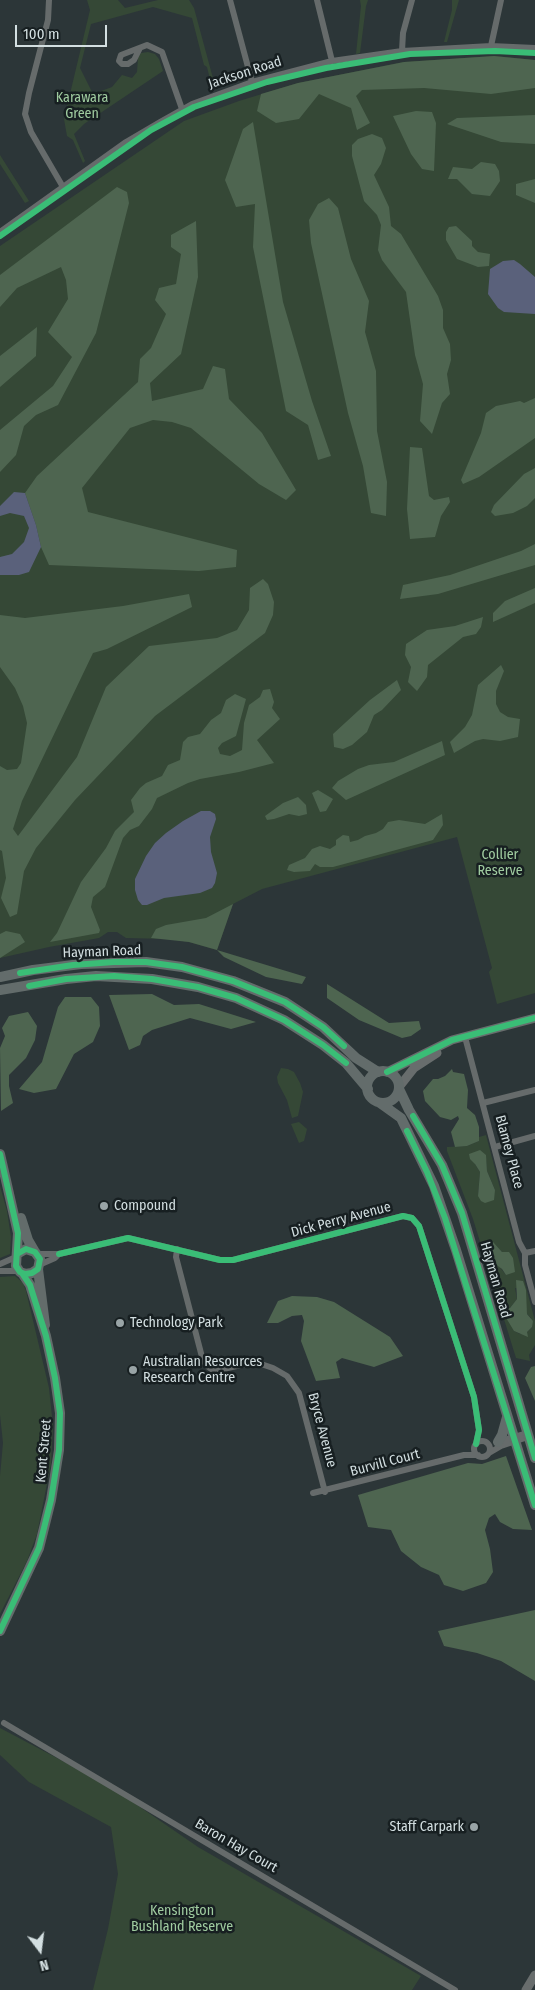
<!DOCTYPE html>
<style>
body{margin:0}
#map{position:relative;width:535px;height:1990px;overflow:hidden;background:#2c3638;font-family:"Fira Sans Condensed",sans-serif}
canvas{display:block}
.north{position:absolute;left:15px;top:1925px;width:50px;height:50px;-webkit-text-stroke:4px #171f21;paint-order:stroke;rotate:165deg;font-size:14px;font-weight:700;line-height:20px;text-align:center;color:#d3dfe1}
.north::after{content:'';display:block;margin:auto;width:18px;height:22px;background:#d3dfe1;clip-path:polygon(50% 0,100% 100%,50% 72%,0 100%)}
.scale{position:absolute;left:15px;top:25px;width:92px;height:22px;box-sizing:border-box;border:2px solid #d3dfe1;border-top:0;padding-left:6px;font-size:15px;line-height:18px;white-space:nowrap;color:#d3dfe1;-webkit-text-stroke:4px #171f21;paint-order:stroke}
</style>
<div id="map">
<canvas width="535" height="1990"></canvas>
<div class="north">N</div>
<div class="scale">100 m</div>
</div>
<script>
const g = document.querySelector('canvas').getContext('2d');
g.lineJoin = 'round';
function fillPath(path, color) { g.fillStyle = color; g.fill(path, 'evenodd'); }
const shape = rows => new Path2D(rows.map(r => 'M' + r).join(''));
function strokePath(path, color, width, dash) { g.strokeStyle = color; g.lineWidth = width; g.lineCap = dash ? 'butt' : 'round'; g.setLineDash(dash || []); g.stroke(path); }
function label(font, color, halo, rows, align = 'center') {
  g.font = font + ' "Fira Sans Condensed",sans-serif'; g.lineWidth = 5; g.setLineDash([]); g.textBaseline = 'middle'; g.strokeStyle = halo; g.fillStyle = color; for (const [text, x, y, turn = 0] of rows) {
    g.save(); g.translate(x, y); g.rotate((+turn || 0) * Math.PI / 180); g.textAlign = isNaN(turn) ? turn : align; if (halo) g.strokeText(text, 0, 0); g.fillText(text, 0, 0); g.restore();
  }
}
fillPath(shape([
 [87,0,118,0,125,8,158,0,189,0,194,8,214,82,211,83,207,67,204,65,192,18,153,7,91,24,80,68,93,94,112,87,122,75,132,78,137,72,138,58,141,53,148,52,155,54,159,59,163,71,84,124,74,134,85,161,83,163,73,140,67,136,64,119,90,10],
 [360,0,368,0,366,6,360,53,356,54,361,6],
 [452,0,459,0,447,42,444,42,452,10],
 [494,56,535,60,535,993,497,1004,489,972,492,968,457,837,262,889,233,904,217,950,189,942,169,939,126,938,117,932,108,932,99,938,49,947,0,958,0,246,184,121,239,101,298,83,404,62],
 [0,155,29,201,25,203,0,164],
 [281,1068,288,1069,294,1072,300,1083,303,1092,298,1116,292,1118,287,1100,278,1083,277,1077],
 [299,1122,307,1129,304,1141,299,1143,291,1124],
 [486,1135,535,1321,535,1345,529,1355,530,1361,516,1358,473,1219,447,1151,447,1147,467,1146,479,1141,479,1137],
 [486,1160,487,1171,495,1190,478,1196,480,1172,475,1164],
 [493,1243,502,1252,506,1275,489,1253,489,1245],
 [515,1288,526,1290,526,1308,527,1314,531,1318,532,1327,527,1332,520,1334,514,1331,505,1309,510,1308,517,1299],
 [0,1186,7,1211,11,1237,10,1254,0,1258],
 [15,1276,23,1283,26,1291,49,1388,53,1426,51,1464,37,1534,27,1561,0,1614,0,1476,3,1443,0,1415,0,1277],
 [0,1728,108,1785,198,1847,421,1976,412,1990,93,1990,108,1929,118,1874,111,1827,29,1782,0,1755]
]), '#354836');
fillPath(shape([
 [494,56,535,60,535,88,491,94,424,88,362,90,356,96,370,123,357,130,351,108,319,94,299,119,276,123,257,111,261,94,298,83,404,62],
 [416,111,432,112,436,123,434,171,422,169,411,154,393,116],
 [535,115,535,144,501,142,447,124,457,118],
 [253,122,283,302,312,401,331,456,318,460,308,425,286,411,253,247,255,204,236,207,225,180,243,129],
 [372,134,382,138,386,148,381,164,374,175,389,207,391,226,401,234,438,296,443,310,443,328,450,344,451,360,447,374,450,394,442,403,432,434,420,421,423,384,415,355,406,292,382,260,378,250,381,225,377,215,364,201,352,156,352,145,358,139],
 [481,162,495,164,499,171,500,181,490,196,472,194,457,179,448,179,453,167,472,169],
 [535,179,535,203,516,195,516,184],
 [117,187,127,192,129,203,96,333,58,405,36,415,24,426,16,455,0,472,0,430,53,386,72,357,48,332,68,299,66,280,61,267,17,288,0,307,0,275],
 [329,198,338,208,351,259,369,301,365,332,376,371,377,431,387,482,386,516,371,513,363,466,348,413,311,243,309,220,318,204],
 [196,221,198,277,181,354,150,383,152,401,203,389,213,366,225,369,229,399,262,433,296,490,286,500,259,484,191,428,172,422,153,420,130,428,82,488,88,512,237,550,236,567,199,571,49,565,41,547,36,525,25,493,37,476,138,382,140,359,151,348,166,314,155,300,159,288,176,284,181,254,171,247,171,235],
 [456,226,472,241,472,246,478,252,490,254,489,266,478,267,457,259,446,240,446,232,449,227],
 [37,327,36,356,0,387,0,356],
 [535,398,535,438,479,477,463,484,461,480,481,433,486,413,496,406,520,401,524,403],
 [410,447,422,448,429,496,434,500,449,497,450,502,441,516,435,537,410,539,407,509],
 [535,468,535,498,527,506,513,513,495,516,491,512,494,505,524,474],
 [535,544,535,565,438,594,400,599,403,585,450,575,521,551],
 [263,579,268,584,274,602,273,615,265,633,155,716,75,800,36,848,24,871,17,914,10,917,1,898,6,878,2,851,0,850,0,766,7,770,17,769,21,763,27,723,23,706,15,688,0,667,0,615,25,618,123,606,189,594,192,607,107,649,93,653,22,801,13,829,18,836,77,757,106,687,149,646,217,638,237,630,249,610,250,588],
 [535,588,535,603,493,622,493,613,505,601],
 [483,617,481,627,476,634,463,637,428,665,427,677,417,691,408,682,411,667,405,655,406,644,427,630,455,626],
 [501,665,504,671,496,691,496,704,500,712,508,717,520,719,518,737,500,741,483,739,475,741,454,753,450,742,465,727,472,715,478,685],
 [397,680,401,690,382,710,374,715,367,732,352,745,343,749,334,747,333,734,370,700],
 [270,689,274,702,272,708,280,719,257,740,274,763,239,772,200,779,188,783,157,798,152,809,139,826,130,830,123,838,105,887,93,897,91,907,100,930,99,933,50,942,57,933,81,882,106,848,115,831,134,812,131,800,140,788,146,783,162,776,168,765,180,760,183,742,188,737,200,734,211,720,221,713,226,700,235,694,246,699,236,736,222,743,218,748,220,754,230,756,242,750,244,723,249,705,260,697,263,690],
 [442,741,445,755,346,800,332,788,338,781,358,769,369,765,394,762],
 [318,790,333,799,326,811,320,812,312,793],
 [298,797,306,805,307,814,299,816,289,814,274,819,267,820,265,816,283,803],
 [442,814,443,825,433,840,333,867,320,867,315,864,310,871,294,872,287,870,289,865,305,858,312,849,320,846,330,849,336,845,336,840,343,835,349,836,350,842,358,840,365,836,376,833,383,829,388,822,399,820,425,824],
 [233,904,217,950,306,977,302,984,266,977,224,957,217,950,189,942,151,938,156,929,166,925,206,918],
 [6,931,20,934,25,942,0,958,0,934],
 [327,984,389,1023,419,1021,421,1029,411,1036,402,1038,359,1020,327,998],
 [152,994,174,1005,199,1004,256,1022,231,1029,190,1018,152,1030,143,1036,140,1045,129,1050,109,995],
 [65,997,91,997,99,1007,100,1026,93,1042,74,1054,56,1089,34,1093,19,1089,42,1062,58,1007],
 [28,1012,37,1026,35,1040,26,1058,9,1075,9,1086,13,1103,1,1111,0,1048,5,1036,2,1028,9,1016],
 [452,1069,453,1072,464,1074,468,1090,467,1108,475,1115,479,1127,479,1141,467,1146,455,1147,451,1132,459,1119,458,1116,451,1120,440,1117,425,1101,423,1091,433,1079,438,1079,445,1076],
 [480,1150,486,1155,487,1171,495,1190,494,1200,485,1203,481,1201,478,1196,480,1172,475,1164,470,1159,469,1154],
 [493,1242,502,1252,509,1252,513,1258,515,1272,506,1275,502,1269,491,1261,489,1253,489,1245],
 [516,1280,523,1281,526,1290,527,1314,533,1321,532,1327,527,1332,528,1337,514,1331,505,1316,505,1309,510,1308,517,1299],
 [292,1296,317,1297,334,1302,390,1337,403,1356,374,1367,342,1358,336,1362,340,1378,316,1381,301,1341,304,1321,302,1315,292,1316,278,1323,267,1323,278,1301],
 [535,1366,535,1401,525,1378,531,1367],
 [506,1456,532,1530,513,1529,500,1522,495,1514,489,1518,485,1530,490,1549,493,1572,486,1583,463,1591,444,1585,439,1575,421,1567,401,1551,391,1530,368,1527,358,1495,468,1463,482,1464],
 [535,1610,535,1681,501,1661,477,1653,444,1646,438,1631]
]), '#4e6550');
fillPath(shape([
 [514,260,520,264,535,277,535,314,504,312,498,308,488,294,490,269,503,261],
 [14,492,25,493,36,525,41,547,29,572,19,575,0,575,0,557,12,554,24,542,29,528,24,516,10,513,0,516,0,506],
 [201,811,210,811,215,814,216,819,210,837,211,852,217,873,215,883,212,888,200,893,164,898,147,905,142,905,138,900,135,890,135,879,146,856,155,843,166,833,183,821]
]), '#5a617b');
strokePath(shape([
 [49,0,48,20,29,93,25,114,31,132,63,187],
 [230,0,252,82],
 [317,0,332,61],
 [491,46,501,0],
 [140,48,134,60,128,64,122,64,119,61,121,55,147,45,162,52,182,109],
 [402,51,403,33,412,0],
 [0,232,126,142,160,122,192,104,252,82,332,61,402,51,491,46,535,48],
 [465,1037,519,1242,525,1253,525,1265,535,1302],
 [483,1103,535,1090],
 [495,1147,535,1136],
 [177,1249,176,1257,202,1357,206,1365,214,1371,246,1364,261,1364,273,1368,287,1376,299,1393,325,1492],
 [525,1253,535,1251],
 [37,1254,59,1254,128,1238,220,1260,233,1260,403,1216,412,1218,419,1226,474,1397,479,1430,476,1444],
 [0,1264,16,1257],
 [39,1265,55,1258,59,1254],
 [0,1271,19,1271],
 '474 1449a8 8 0 1 1 16 0a8 8 0 1 1-16 0Z',
 [497,1442,527,1433],
 [489,1453,501,1446,528,1437],
 [313,1493,464,1455,478,1455],
 [4,1723,455,1990]
]), '#666b6b', 6);
strokePath(shape([
 [387,1072,452,1040,535,1018],
 [399,1087,414,1068,437,1053],
 [526,1990,535,1975]
]), '#686d6d', 9);
strokePath(shape([
 [0,977,33,970,81,964,146,962,182,967,233,981,285,1002,323,1027,356,1058,378,1072],
 [0,990,66,979,96,976,152,979,198,987,236,998,284,1020,323,1045,346,1063,368,1089],
 '367 1087a16 16 0 1 1 32 0a16 16 0 1 1-32 0Z',
 [399,1089,409,1110,442,1165,462,1213,535,1458],
 [380,1103,401,1118,434,1186,456,1250,535,1505],
 [0,1154,18,1233,16,1266,20,1272,25,1274,32,1273,38,1269,40,1259,35,1252,26,1249,17,1254],
 [21,1218,28,1240,35,1252],
 [38,1269,45,1325],
 [498,1442,502,1435,507,1417],
 [0,1631,39,1548,51,1500,59,1450,60,1413,55,1378,46,1336,30,1285,22,1273]
]), '#636c6b', 10);
strokePath(shape([
 [0,236,151,130,194,107,267,82,326,68,410,54,495,51,535,53],
 [20,973,73,965,114,962,146,962,182,967,233,981,285,1002,323,1027,344,1046],
 [29,986,66,979,114,976,152,979,198,987,236,998,284,1020,323,1045,346,1063],
 [387,1072,452,1040,535,1018],
 [413,1116,442,1165,462,1213,535,1458],
 [407,1131,427,1172,445,1218,535,1505],
 [0,1154,18,1233,16,1266,20,1272,25,1274,32,1273,38,1269,40,1259,35,1252,26,1249,17,1254],
 [59,1254,128,1238,220,1260,233,1260,403,1216,412,1218,419,1226,474,1397,479,1430,476,1444],
 [0,1631,39,1548,51,1500,59,1450,60,1413,55,1378,46,1336,30,1285,22,1273]
]), '#3abd76', 6);
for (const [x, y, r, color] of [
 [104,1206,5,"#99a4a6"],
 [120,1323,5,"#99a4a6"],
 [133,1370,5,"#99a4a6"],
 [474,1827,5,"#99a4a6"]
]) { const dot = new Path2D(); dot.arc(x, y, r, 0, 2 * Math.PI); g.fillStyle = color; g.fill(dot); strokePath(dot, '#171f21', 2); }
label('14px', '#d3dfe1', '#171f21', [
 ["Jackson Road",245,73,-18],
 ["Hayman Road",102,952,-2],
 ["Blamey Place",509,1152,75],
 ["Dick Perry Avenue",341,1220,-15],
 ["Hayman Road",495,1280,74],
 ["Bryce Avenue",322,1430,75],
 ["Kent Street",44,1451,-85],
 ["Burvill Court",385,1463,-15],
 ["Baron Hay Court",236,1846,30]
]);
label('14px', '#a0cca0', '#171f21', [
 ["Karawara",82,98],
 ["Green",82,114],
 ["Collier",500,855],
 ["Reserve",500,871],
 ["Kensington",182,1911],
 ["Bushland Reserve",182,1927]
]);
label('14px', '#d3dfe1', '#171f21', [
 ["Compound",114,1206],
 ["Technology Park",130,1323],
 ["Australian Resources",143,1362],
 ["Research Centre",143,1378],
 ["Staff Carpark",464,1827,"right"]
], 'left');
</script>
